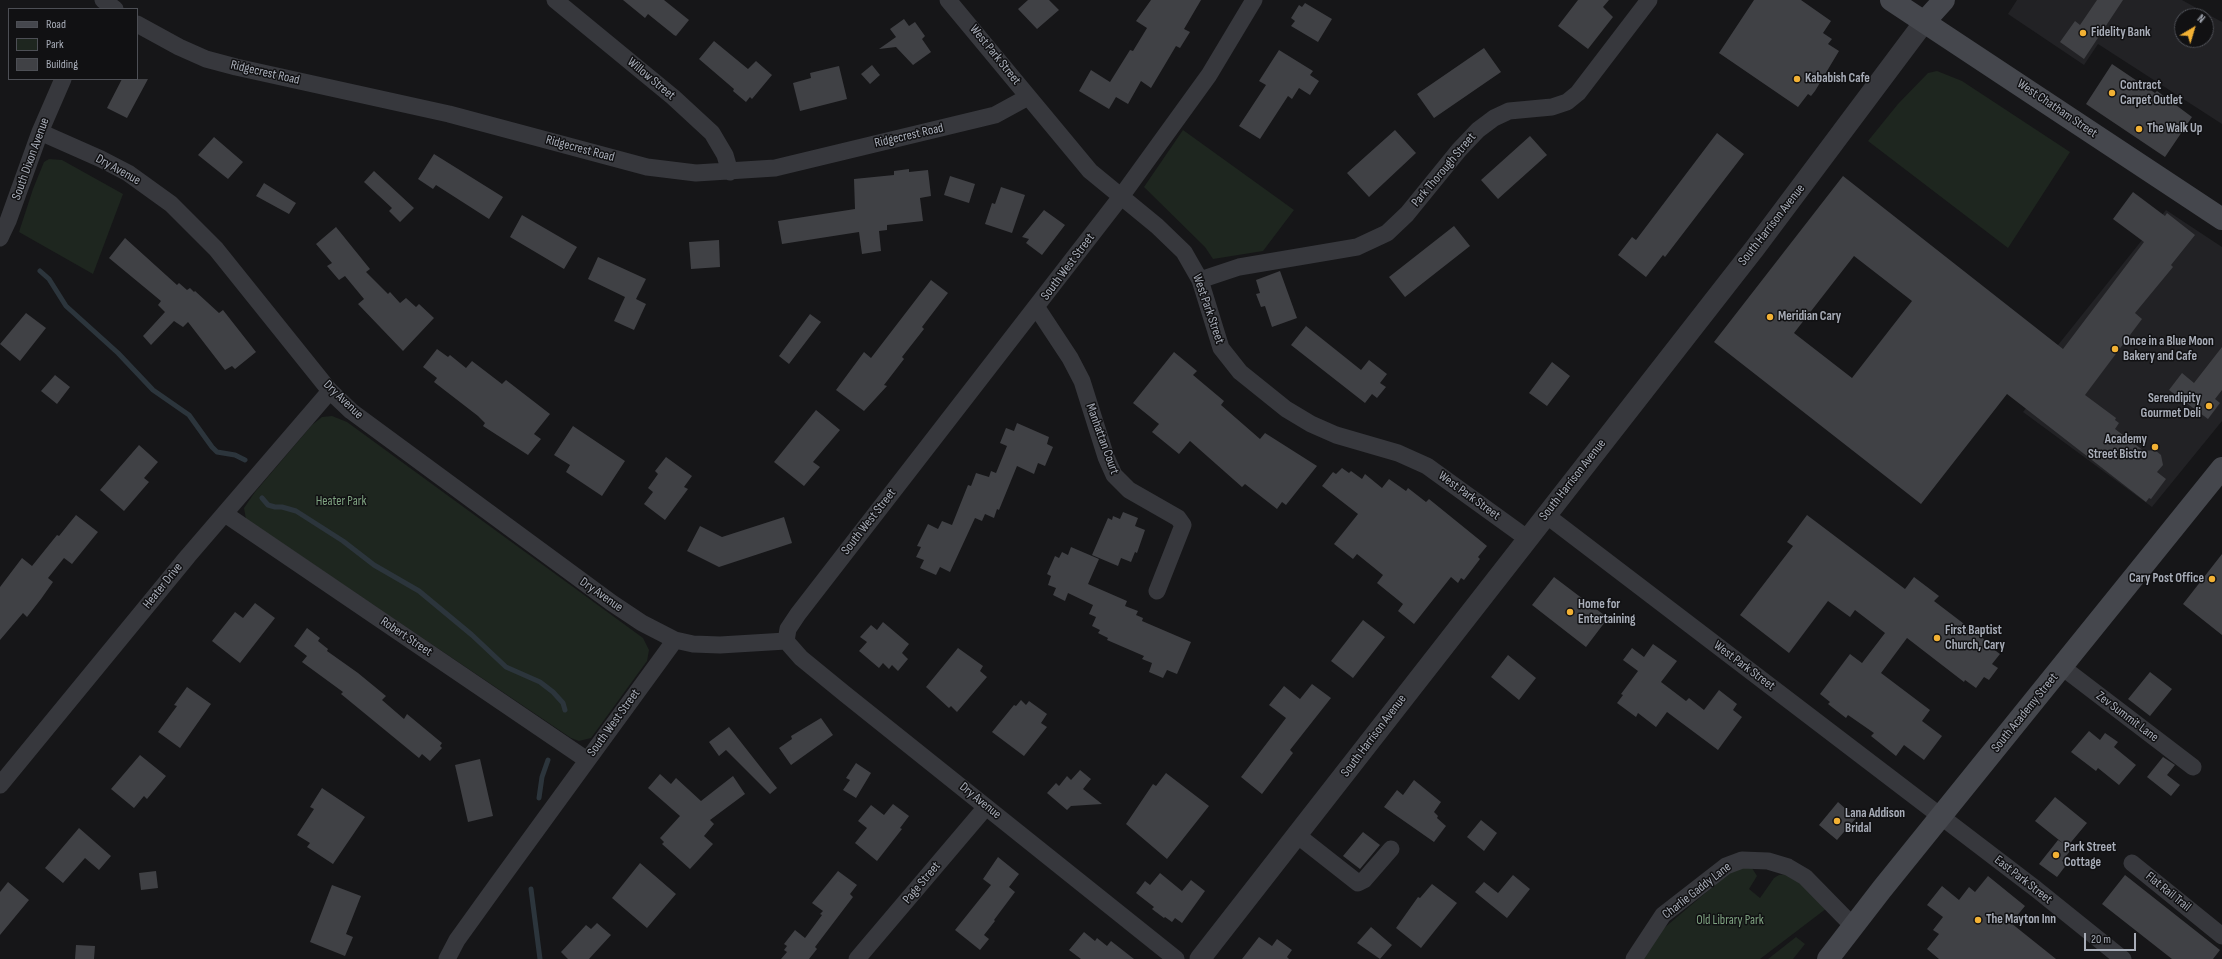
<!DOCTYPE html>
<style>
body{margin:0}
#map{position:relative;width:2222px;height:959px;overflow:hidden;background:#161618;font-family:"Sofia Sans Condensed",sans-serif}
canvas{display:block}
.legend{position:absolute;left:8px;top:8px;width:130px;height:72px;box-sizing:border-box;background:#111113;border:1px solid #4d4f55;margin:0;padding:5px 7px;list-style:none;font-size:12px;color:#a8adb8}
.legend li{display:flex;align-items:center;gap:8px;height:20px}
.legend b{width:20px;border:1px solid #4d4f55}
.north{position:absolute;left:2174px;top:8px;width:40px;height:40px;box-sizing:border-box;background:#111113;border:1px solid #4d4f55;border-radius:50%;rotate:38deg;font-size:11px;font-weight:700;line-height:16px;text-align:center;color:#a8adb8}
.north::after{content:'';display:block;margin:auto;width:14px;height:18px;background:#f2b134;clip-path:polygon(50% 0,100% 100%,50% 72%,0 100%)}
.scale{position:absolute;left:2084px;top:933px;width:52px;height:18px;box-sizing:border-box;border:2px solid #a8adb8;border-top:0;padding-left:5px;font-size:12px;line-height:14px;white-space:nowrap;color:#a8adb8;-webkit-text-stroke:3px #111113;paint-order:stroke}
</style>
<div id="map">
<canvas width="2222" height="959"></canvas>
<ul class="legend">
<li><b style="height:5px;background:#45474d"></b>Road</li>
<li><b style="height:11px;background:#1e261f"></b>Park</li>
<li><b style="height:11px;background:#404145"></b>Building</li>
</ul>
<div class="north">N</div>
<div class="scale">20 m</div>
</div>
<script>
const g = document.querySelector('canvas').getContext('2d');
g.lineJoin = 'round';
function fillPath(path, color) { g.fillStyle = color; g.fill(path, 'evenodd'); }
const shape = rows => new Path2D(rows.map(r => 'M' + r).join(''));
function strokePath(path, color, width, dash) { g.strokeStyle = color; g.lineWidth = width; g.lineCap = dash ? 'butt' : 'round'; g.setLineDash(dash || []); g.stroke(path); }
function label(font, color, halo, rows, align = 'center') {
  g.font = font + ' "Sofia Sans Condensed",sans-serif'; g.lineWidth = 3; g.setLineDash([]); g.textBaseline = 'middle'; g.strokeStyle = halo; g.fillStyle = color; for (const [text, x, y, turn = 0] of rows) {
    g.save(); g.translate(x, y); g.rotate((+turn || 0) * Math.PI / 180); g.textAlign = isNaN(turn) ? turn : align; if (halo) g.strokeText(text, 0, 0); g.fillText(text, 0, 0); g.restore();
  }
}
fillPath(shape([
 [2017,0,2182,0,2222,22,2222,124,2098,44,2084,65,2008,14],
 [2182,16,2206,16,2206,40,2182,40],
 [2166,210,2222,247,2222,421,2152,507,2023,412,2059,367,2054,350]
]), '#222225');
fillPath(shape([
 [1937,71,1962,81,2070,152,2008,248,1868,141,1898,104,1928,73],
 [1183,130,1294,210,1263,251,1213,259,1205,247,1144,187],
 [49,159,62,160,123,194,93,274,19,232,33,189,44,162],
 [332,416,347,422,643,638,649,650,647,661,591,738,579,741,571,738,246,519,244,508,255,492,312,425,322,417],
 [1735,868,1752,868,1757,876,1749,889,1760,898,1774,878,1779,875,1788,874,1793,876,1827,908,1760,959,1640,959,1657,934],
 [1796,937,1805,944,1793,959,1768,959]
]), '#1e261f');
strokePath(shape([
 [40,271,49,279,66,306,118,353,153,390,189,415,212,447,217,452,235,455,245,460],
 [262,498,268,505,275,507,282,507,296,511,343,541,374,565,419,591,472,635,506,667,540,682,553,692,563,703,565,710],
 [539,798,542,777,548,760],
 [531,889,540,959]
]), '#2c353c', 5);
fillPath(shape([
 [623,0,664,0,689,20,676,36,674,35,648,14,645,18],
 [1028,0,1049,0,1059,10,1037,29,1018,9],
 [1151,0,1201,0,1184,29,1190,32,1180,48,1176,46,1151,88,1141,81,1128,104,1116,97,1109,109,1079,91,1091,70,1110,82,1130,50,1133,51,1147,28,1136,21],
 [1578,0,1609,0,1603,7,1613,17,1588,49,1558,26],
 [1754,0,1801,0,1831,21,1823,33,1832,39,1828,44,1839,51,1815,91,1811,96,1808,94,1798,107,1719,53],
 [2097,0,2123,0,2084,59,2060,42,2075,21,2080,25],
 [1305,3,1332,19,1318,42,1291,26,1295,21,1291,18,1299,5,1302,7],
 [904,19,909,26,915,22,925,36,922,39,931,52,913,65,896,47,879,49,896,37,890,29],
 [714,41,748,69,756,61,772,75,752,99,750,97,746,102,733,91,734,89,699,59],
 [1484,48,1501,72,1434,118,1417,94],
 [1279,50,1313,71,1310,75,1319,81,1310,95,1299,88,1292,99,1288,96,1260,139,1239,126,1266,85,1259,81],
 [2112,64,2155,93,2157,91,2192,117,2165,157,2086,104],
 [872,65,880,75,870,84,861,74],
 [839,66,847,99,800,111,793,83,811,78,810,73],
 [122,79,148,79,127,118,107,108],
 [1395,130,1416,153,1369,197,1347,173],
 [1717,133,1744,154,1665,257,1663,255,1646,277,1618,255,1632,237,1636,240],
 [1530,136,1547,155,1498,199,1481,180],
 [214,137,243,162,228,179,198,155],
 [434,154,503,197,489,219,436,185,433,189,418,179],
 [909,169,909,172,928,170,931,196,920,198,923,221,887,225,887,230,879,231,881,251,862,254,859,232,782,244,778,221,855,209,854,179,894,175,894,171],
 [374,171,414,208,400,222,389,211,392,208,364,182],
 [950,176,975,184,969,203,944,195],
 [1843,176,2063,349,2144,242,2113,219,2133,192,2165,216,2167,213,2195,235,2171,265,2173,267,2135,313,2142,319,2085,395,2116,418,2115,420,2119,423,2115,429,2144,451,2155,450,2161,455,2163,465,2157,472,2166,479,2151,499,2149,498,2146,502,2007,394,1921,504,1714,342],
 [1854,256,1912,301,1852,378,1794,333],
 [264,183,296,203,289,214,256,196],
 [1001,187,1025,195,1012,233,985,224,992,203,995,204],
 [1044,210,1065,225,1042,255,1026,243,1029,239,1022,237],
 [522,215,577,247,564,269,510,237],
 [1454,226,1470,246,1405,297,1389,277],
 [336,227,370,269,366,272,388,294,390,292,400,303,406,298,416,307,419,304,434,318,403,351,358,304,364,299,345,276,339,280,327,266,332,263,316,244],
 [125,238,177,285,179,283,187,290,190,288,194,292,195,291,219,313,223,310,256,352,235,369,232,366,225,370,188,322,183,327,174,321,151,345,143,336,165,312,158,305,161,301,109,258],
 [719,240,720,267,691,269,689,242],
 [598,257,646,279,636,299,646,304,634,330,614,321,625,297,588,279],
 [1280,271,1297,318,1272,327,1265,306,1261,307,1256,294,1260,293,1256,280],
 [931,280,948,293,922,327,924,329,902,357,904,359,884,385,887,386,864,411,836,390,864,352,871,358],
 [26,313,46,328,20,361,0,344],
 [810,314,821,322,789,364,779,356],
 [1306,326,1361,370,1369,360,1387,374,1380,383,1386,387,1377,398,1372,394,1365,403,1291,345],
 [2222,347,2222,390,2215,399,2220,403,2208,419,2169,390,2182,373,2194,383],
 [437,349,448,357,450,355,466,368,472,361,502,384,506,380,550,414,534,434,541,439,528,455,483,426,485,423,478,416,434,382,437,378,423,367],
 [1174,352,1197,371,1193,375,1224,401,1221,405,1260,439,1265,433,1317,466,1286,505,1282,502,1277,509,1245,484,1242,487,1190,441,1179,454,1152,432,1159,424,1133,403],
 [1552,362,1570,376,1547,406,1529,393],
 [55,375,70,387,57,404,41,391],
 [816,410,840,430,813,462,820,467,804,486,774,462],
 [1017,423,1049,437,1047,444,1053,447,1045,466,1038,463,1034,474,1017,466,999,510,997,509,994,518,985,514,982,521,975,518,950,572,940,567,936,575,920,568,924,560,916,557,921,547,917,546,928,524,938,529,942,521,952,525,968,485,971,486,976,473,989,477,991,471,996,473,1007,446,1000,443,1006,428,1014,431],
 [573,426,625,461,602,496,566,472,570,465,554,455],
 [139,445,158,462,144,478,149,482,124,511,100,490],
 [666,457,692,476,684,487,688,489,665,520,644,504,653,492,648,488,658,474,655,471],
 [1342,468,1349,473,1351,471,1362,479,1365,474,1382,488,1389,479,1406,491,1408,488,1426,502,1429,499,1487,546,1478,557,1480,559,1464,580,1461,578,1458,583,1451,577,1414,624,1398,611,1403,604,1377,583,1383,575,1357,554,1353,559,1334,544,1358,514,1322,486,1333,472,1336,474],
 [1123,512,1138,518,1135,526,1145,530,1137,553,1135,552,1131,562,1121,558,1118,566,1092,555,1108,518,1112,520,1113,516,1120,519],
 [76,515,98,532,72,564,64,558,48,578,53,582,41,599,27,617,23,613,0,640,0,587,22,558,32,566,57,535,59,536],
 [1807,515,1905,589,1914,577,1939,596,1934,601,1993,646,1992,648,2000,654,1992,664,1998,668,1989,680,1984,677,1976,688,1965,680,1964,682,1907,638,1881,673,1930,710,1922,721,1942,736,1924,760,1904,745,1896,756,1871,736,1874,733,1848,715,1846,718,1828,704,1830,702,1820,694,1850,654,1862,663,1885,633,1855,610,1850,617,1828,601,1789,653,1740,615,1793,546,1787,542],
 [784,517,792,543,719,567,687,551,700,526,722,537],
 [1071,547,1099,559,1088,584,1127,601,1125,606,1138,611,1136,615,1143,618,1142,621,1191,642,1177,674,1167,670,1163,678,1149,672,1152,663,1142,659,1144,656,1107,640,1108,638,1098,633,1100,630,1092,626,1096,617,1089,614,1093,605,1068,593,1065,601,1053,595,1056,588,1048,585,1051,576,1047,574,1055,556,1059,558,1062,552,1068,555],
 [2222,554,2222,635,2183,604],
 [1554,577,1608,618,1586,647,1532,605],
 [255,603,275,618,240,663,212,641,235,612,243,618],
 [1363,620,1385,637,1353,678,1331,661],
 [883,622,909,644,902,653,908,659,898,671,892,665,889,669,883,663,879,668,859,651,867,642,860,637,871,625,877,630],
 [307,628,320,638,318,641,328,649,327,651,358,673,386,696,382,700,404,719,407,714,442,743,440,746,442,748,430,761,422,754,419,758,341,694,343,692,302,662,307,656,294,646],
 [1653,644,1677,661,1661,682,1686,701,1689,698,1704,710,1719,690,1737,704,1733,710,1742,717,1718,750,1667,712,1656,727,1638,713,1636,717,1617,703,1623,695,1621,694,1638,671,1623,660,1632,648,1644,657],
 [958,648,983,666,980,671,987,677,957,712,951,706,949,708,926,687],
 [1508,655,1536,678,1519,700,1491,677],
 [2150,672,2172,689,2150,716,2128,699],
 [1312,684,1331,698,1290,750,1293,753,1262,794,1241,777,1286,718,1269,705,1284,686,1300,699],
 [187,687,211,704,180,748,158,732,177,706,174,705],
 [1021,700,1026,705,1029,701,1047,714,1041,723,1047,727,1024,756,992,732,1014,705,1016,706],
 [821,718,833,735,791,765,779,748,792,739,791,736],
 [729,727,777,788,770,794,726,750,719,756,709,742],
 [2089,731,2100,740,2105,733,2118,742,2114,747,2136,765,2119,785,2098,768,2096,771,2071,752],
 [140,755,166,776,147,799,144,796,134,808,111,789],
 [2163,757,2175,765,2167,775,2180,785,2171,796,2147,777],
 [480,759,493,816,468,822,455,765],
 [856,763,871,773,856,798,843,790,850,780,846,778],
 [1080,770,1091,779,1083,789,1102,804,1071,806,1067,810,1047,793,1056,783,1059,786,1067,776,1071,780],
 [1166,773,1209,806,1167,859,1126,824,1153,784,1156,786],
 [660,774,671,784,676,778,701,801,733,776,745,794,710,820,714,824,704,836,713,844,690,869,662,844,664,842,660,838,680,816,648,788],
 [1414,780,1441,802,1434,812,1438,816,1437,818,1446,826,1434,842,1384,807,1397,790,1403,795],
 [322,788,365,817,333,864,307,847,310,843,297,835,314,809,310,807],
 [2055,797,2087,823,2067,847,2071,850,2062,861,2067,864,2057,877,2039,864,2058,840,2064,844,2035,821],
 [1838,802,1856,818,1837,840,1819,825],
 [893,804,909,816,900,828,902,829,877,861,855,843,867,828,858,821,871,805,884,815],
 [1481,820,1497,833,1484,851,1467,837],
 [79,828,111,856,99,870,85,858,63,883,45,868],
 [1363,832,1380,845,1360,869,1343,856],
 [998,857,1019,874,1009,887,1015,892,994,920,995,921,984,935,989,939,980,950,955,930,991,885,983,879],
 [640,863,676,894,647,928,612,898],
 [156,871,158,888,141,890,139,873],
 [838,871,857,885,850,894,853,897,815,947,817,949,809,959,781,959,787,952,784,950,787,946,784,944,795,930,805,938,822,915,820,914,823,911,812,903],
 [1160,873,1182,891,1191,880,1205,891,1182,923,1175,918,1172,922,1165,917,1164,918,1152,909,1154,907,1136,893,1145,881,1150,885],
 [1513,875,1530,889,1507,918,1475,892,1484,882,1498,893],
 [2125,875,2220,950,2213,959,2172,959,2102,904],
 [1988,876,2025,906,2011,923,2056,959,1939,959,1927,949,1939,934,1933,930,1943,917,1927,905,1942,886,1959,900,1969,887,1975,892],
 [8,882,29,900,0,935,0,892],
 [1432,884,1457,903,1421,948,1396,928,1418,897,1420,898],
 [332,885,361,896,346,934,353,937,345,956,310,942],
 [597,923,611,935,589,959,568,959,561,952,586,925,591,929],
 [1371,927,1392,945,1380,959,1357,943],
 [1084,932,1095,941,1097,938,1107,946,1111,941,1134,959,1081,959,1069,950],
 [1259,937,1272,946,1277,939,1292,950,1287,957,1289,959,1242,959],
 [76,945,95,946,94,959,75,959]
]), '#404145');
strokePath(shape([
 [103,0,115,9],
 [555,0,673,97,712,133,725,155,730,172],
 [948,0,1090,171,1157,226,1184,252,1200,280,1221,348,1240,372,1286,409,1311,424,1336,435,1398,453,1427,466,1528,539],
 [137,24,179,47,206,59,236,67,449,114,647,167,696,173,775,168,995,115,1028,97],
 [40,132,101,159,128,173,171,204,216,249,330,391,351,411,612,603,642,623,675,640,693,644,720,645,786,641],
 [0,238,8,221,40,132,63,79],
 [1200,280,1239,267,1357,247,1387,233,1407,214,1459,150,1478,130,1494,118,1509,111,1552,107,1567,102,1578,93,1649,0],
 [1037,308,1070,358,1082,381,1106,457,1114,475,1129,490,1178,518,1183,525,1157,591],
 [225,514,587,760],
 [1546,515,2036,889,2123,959],
 [786,641,788,629,798,614,1120,198,1209,75,1254,0],
 [786,641,801,658,845,694,1176,959],
 [2062,667,2193,767],
 [0,785,188,556,330,391],
 [1297,835,1358,883,1364,880,1391,849],
 [2132,863,2222,936],
 [447,959,457,940,498,883,675,640],
 [857,959,986,807],
 [1634,959,1663,915,1726,866,1742,860,1768,861,1788,867,1805,877,1853,926]
]), '#37383d', 17);
strokePath(shape([
 [1200,959,1755,248,1925,21]
]), '#37383d', 21);
strokePath(shape([
 [1891,0,2222,219],
 [1925,21,1944,0],
 [1828,959,1882,889,2222,468]
]), '#45474d', 22);
for (const [x, y, r, color] of [
 [2083,33,4,"#f2b134"],
 [1797,79,4,"#f2b134"],
 [2112,93,4,"#f2b134"],
 [2139,129,4,"#f2b134"],
 [1770,317,4,"#f2b134"],
 [2115,349,4,"#f2b134"],
 [2209,406,4,"#f2b134"],
 [2155,447,4,"#f2b134"],
 [2212,579,4,"#f2b134"],
 [1570,612,4,"#f2b134"],
 [1937,638,4,"#f2b134"],
 [1837,821,4,"#f2b134"],
 [2056,855,4,"#f2b134"],
 [1978,920,4,"#f2b134"]
]) { const dot = new Path2D(); dot.arc(x, y, r, 0, 2 * Math.PI); g.fillStyle = color; g.fill(dot); strokePath(dot, '#111113', 1.5); }
label('bold 13px', '#a8adb8', '#111113', [
 ["Fidelity Bank",2091,33],
 ["Kababish Cafe",1805,79],
 ["Contract",2120,86],
 ["Carpet Outlet",2120,101],
 ["The Walk Up",2147,129],
 ["Meridian Cary",1778,317],
 ["Once in a Blue Moon",2123,342],
 ["Bakery and Cafe",2123,357],
 ["Serendipity",2201,399,"right"],
 ["Gourmet Deli",2201,414,"right"],
 ["Academy",2147,440,"right"],
 ["Street Bistro",2147,455,"right"],
 ["Cary Post Office",2204,579,"right"],
 ["Home for",1578,605],
 ["Entertaining",1578,620],
 ["First Baptist",1945,631],
 ["Church, Cary",1945,646],
 ["Lana Addison",1845,814],
 ["Bridal",1845,829],
 ["Park Street",2064,848],
 ["Cottage",2064,863],
 ["The Mayton Inn",1986,920]
], 'left');
label('13px', '#a8adb8', '#111113', [
 ["West Park Street",995,55,51],
 ["Ridgecrest Road",265,73,13],
 ["Willow Street",651,79,40],
 ["West Chatham Street",2057,109,34],
 ["Ridgecrest Road",909,136,-13],
 ["Ridgecrest Road",580,149,15],
 ["South Dixon Avenue",31,159,-70],
 ["Dry Avenue",118,170,29],
 ["Park Thorough Street",1444,170,-50],
 ["South Harrison Avenue",1772,225,-52],
 ["South West Street",1068,267,-53],
 ["West Park Street",1208,309,71],
 ["Dry Avenue",343,400,44],
 ["Manhattan Court",1102,439,70],
 ["South Harrison Avenue",1573,480,-52],
 ["West Park Street",1469,496,36],
 ["South West Street",869,522,-52],
 ["Heater Drive",163,586,-51],
 ["Dry Avenue",601,595,35],
 ["Robert Street",406,637,34],
 ["West Park Street",1744,666,37],
 ["South Academy Street",2025,713,-51],
 ["Zev Summit Lane",2127,717,37],
 ["South West Street",614,723,-54],
 ["South Harrison Avenue",1374,736,-53],
 ["Dry Avenue",980,801,39],
 ["East Park Street",2023,880,38],
 ["Page Street",922,883,-50],
 ["Charlie Gaddy Lane",1697,891,-38],
 ["Flat Rail Trail",2168,892,39]
]);
label('13px', '#7fa381', '#111113', [
 ["Heater Park",341,502],
 ["Old Library Park",1730,921]
]);
</script>
